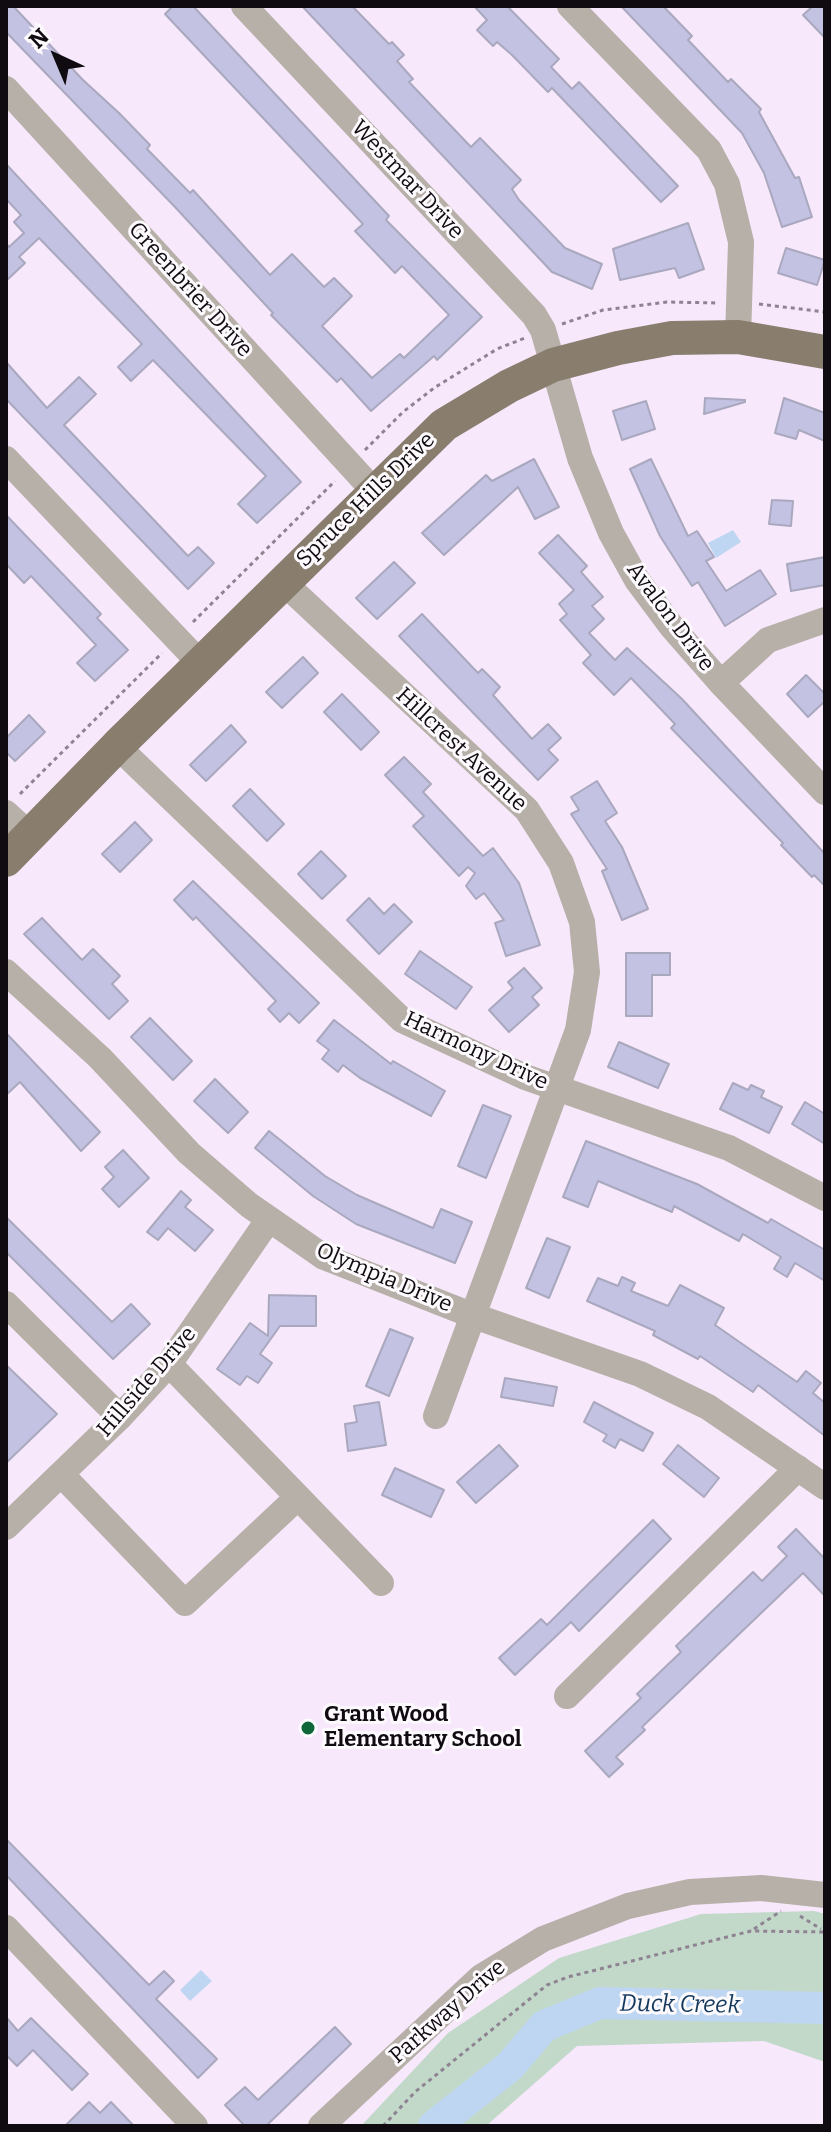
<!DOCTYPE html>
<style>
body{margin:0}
#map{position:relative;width:831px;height:2132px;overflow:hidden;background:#f8e8fc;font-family:Bitter,serif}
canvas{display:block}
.frame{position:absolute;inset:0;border:8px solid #100b11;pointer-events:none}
.north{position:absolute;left:16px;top:16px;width:80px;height:80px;-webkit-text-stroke:6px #fdfafe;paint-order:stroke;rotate:316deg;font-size:22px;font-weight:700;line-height:32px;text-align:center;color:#100b11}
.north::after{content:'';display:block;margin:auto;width:28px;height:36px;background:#100b11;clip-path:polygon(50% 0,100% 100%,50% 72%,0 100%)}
</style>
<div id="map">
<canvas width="831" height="2132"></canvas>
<div class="frame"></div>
<div class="north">N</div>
</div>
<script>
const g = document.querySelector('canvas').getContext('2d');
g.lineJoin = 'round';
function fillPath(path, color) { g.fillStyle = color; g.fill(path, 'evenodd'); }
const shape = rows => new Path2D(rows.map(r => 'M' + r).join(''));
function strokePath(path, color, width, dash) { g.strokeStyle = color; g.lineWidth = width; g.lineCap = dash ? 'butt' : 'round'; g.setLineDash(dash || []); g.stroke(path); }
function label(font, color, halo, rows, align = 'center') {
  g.font = font + ' Bitter,serif'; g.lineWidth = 6; g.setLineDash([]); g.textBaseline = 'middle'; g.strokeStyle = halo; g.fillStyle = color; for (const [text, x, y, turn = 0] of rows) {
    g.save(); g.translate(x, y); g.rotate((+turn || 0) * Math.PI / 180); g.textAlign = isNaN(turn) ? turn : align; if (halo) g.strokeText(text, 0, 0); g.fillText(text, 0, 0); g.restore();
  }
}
fillPath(shape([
 [814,1911,825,1914,825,2062,764,2041,577,2046,486,2126,361,2126,448,2033,559,1958,701,1914]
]), '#c2d9ca');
fillPath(shape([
 [733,530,741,542,716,558,708,543],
 [201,1970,212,1981,190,2001,180,1990]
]), '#bed6f1');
strokePath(shape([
 [434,2126,510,2066,544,2026,600,2003,825,2008]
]), '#bed6f1', 32);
const building = shape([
 [6,6,13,6,83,80,119,113,150,145,147,149,190,193,193,190,270,275,292,254,324,287,334,278,352,296,322,326,372,378,400,354,404,358,449,315,402,266,395,273,355,231,363,224,165,14,173,6,193,6,389,216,386,220,482,317,437,360,434,356,371,411,341,378,337,382,271,315,273,313,175,207,6,32,6,6],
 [302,6,352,6,389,44,392,42,404,55,397,61,413,79,409,82,471,147,480,138,521,180,512,189,519,200,565,248,602,264,592,289,552,272,302,6],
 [474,6,507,6,559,59,551,67,572,89,579,82,678,186,661,202,552,88,548,92,512,55,497,42,493,46,477,30,487,20,474,6],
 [621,6,663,6,692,36,688,40,728,82,731,79,761,109,759,112,795,178,799,177,812,217,782,227,764,173,742,133,621,6],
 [813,6,825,6,825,38,803,15,813,6],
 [6,164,301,482,257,523,238,504,266,476,153,360,131,381,118,367,142,344,39,238,19,257,25,263,6,281,6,243,9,247,24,233,14,222,21,215,6,199,6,164],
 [688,223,704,269,679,278,675,268,620,280,613,249,688,223],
 [786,248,825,260,817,285,778,273,786,248],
 [6,362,47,408,79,377,96,394,64,425,188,556,198,547,214,563,188,589,6,399,6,362],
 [705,398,745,400,745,402,704,414,705,398],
 [784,398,825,413,825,441,799,430,796,439,775,433,784,398],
 [646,401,655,429,622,440,613,411,646,401],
 [534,459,559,507,535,519,518,487,444,555,422,533,486,475,492,481,534,459],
 [651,459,688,536,697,531,714,557,706,561,726,591,760,570,776,594,725,626,698,582,692,586,660,536,630,469,651,459],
 [772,500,793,501,791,526,769,524,772,500],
 [6,515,101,614,97,618,128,650,95,681,77,663,96,645,31,576,24,583,6,564,6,515],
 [558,535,587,566,581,572,603,597,592,606,604,619,589,633,615,660,627,648,682,699,825,854,825,886,814,875,812,877,781,845,783,843,671,728,675,724,631,678,614,695,583,663,591,655,560,620,567,614,559,604,574,590,539,553,558,535],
 [825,557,825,585,791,591,787,564,825,557],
 [394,562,415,583,377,619,356,598,394,562],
 [422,614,478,673,482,669,500,687,493,695,532,739,548,724,561,738,548,750,558,760,538,780,399,636,422,614],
 [303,657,318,673,282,708,266,692,303,657],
 [806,675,825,694,825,701,808,717,787,694,806,675],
 [342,694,379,732,361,750,324,712,342,694],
 [29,715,45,732,15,761,6,752,6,738,29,715],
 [231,725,246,742,206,781,190,765,231,725],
 [404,757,431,784,423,792,483,856,493,848,519,883,540,945,506,956,495,923,504,920,484,893,476,899,466,886,475,873,468,867,459,876,413,826,424,816,385,775,404,757],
 [597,781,617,813,605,821,622,847,648,909,622,920,602,871,607,869,571,814,579,810,571,797,597,781],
 [250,789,284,824,267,841,233,806,250,789],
 [135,822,152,840,120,872,102,854,135,822],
 [321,851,346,876,322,899,298,874,321,851],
 [193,881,319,1003,299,1023,289,1013,280,1022,268,1009,276,1001,196,917,193,920,174,900,193,881],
 [369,898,384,914,394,904,412,922,379,954,347,920,369,898],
 [42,918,82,960,93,949,120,976,112,984,128,1001,109,1019,24,934,42,918],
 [420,951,472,987,456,1009,405,974,420,951],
 [626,953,670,953,670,975,652,975,652,1016,626,1016,626,953],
 [524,968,542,988,532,997,539,1005,509,1032,489,1010,513,988,508,982,524,968],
 [150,1018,192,1061,173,1080,131,1037,150,1018],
 [334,1020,391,1064,393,1061,445,1091,431,1116,360,1078,343,1065,338,1072,322,1059,329,1050,317,1041,334,1020],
 [6,1033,100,1132,81,1151,20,1082,6,1095,6,1033],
 [619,1042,669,1064,658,1088,608,1067,619,1042],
 [215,1079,248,1112,228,1133,194,1101,215,1079],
 [733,1083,748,1090,751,1085,764,1091,761,1097,782,1107,769,1133,720,1109,733,1083],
 [805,1102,825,1114,825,1144,792,1124,805,1102],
 [483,1105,511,1116,486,1178,458,1166,483,1105],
 [269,1131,325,1176,357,1195,433,1228,441,1209,472,1222,455,1263,356,1224,313,1196,255,1148,269,1131],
 [586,1141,697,1184,768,1223,771,1219,825,1250,825,1281,795,1263,787,1277,774,1269,781,1257,743,1234,739,1241,674,1206,672,1212,598,1181,588,1207,563,1197,586,1141],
 [123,1150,149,1178,119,1207,102,1189,114,1177,105,1167,123,1150],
 [181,1191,191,1200,185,1207,213,1230,195,1251,168,1228,158,1240,147,1232,181,1191],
 [6,1217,112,1322,131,1304,150,1324,113,1359,6,1252,6,1217],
 [547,1238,570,1247,549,1298,526,1288,547,1238],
 [622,1277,635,1283,631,1291,668,1306,680,1285,724,1308,715,1325,797,1382,806,1371,821,1383,813,1393,825,1403,825,1436,758,1385,753,1392,700,1356,698,1359,653,1335,655,1331,587,1301,598,1278,618,1286,622,1277],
 [269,1295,316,1296,316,1326,280,1326,260,1354,272,1363,258,1383,247,1376,240,1385,217,1369,250,1323,268,1336,269,1295],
 [390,1329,413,1338,389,1396,366,1386,390,1329],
 [6,1365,57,1414,6,1463,6,1365],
 [505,1378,557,1387,553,1406,501,1397,505,1378],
 [379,1402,386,1445,348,1451,345,1424,357,1422,354,1406,379,1402],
 [594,1402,653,1433,643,1451,620,1439,615,1448,603,1441,607,1435,584,1422,594,1402],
 [499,1445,518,1466,476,1503,457,1482,499,1445],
 [678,1445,719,1478,704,1497,663,1464,678,1445],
 [395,1468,444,1490,431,1517,382,1495,395,1468],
 [653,1520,671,1539,579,1631,571,1622,515,1675,499,1658,541,1619,547,1625,653,1520],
 [796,1529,825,1559,825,1596,803,1573,642,1727,645,1730,616,1757,623,1764,609,1777,585,1751,641,1698,637,1694,681,1652,676,1646,753,1572,762,1581,787,1556,778,1547,796,1529],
 [6,1839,149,1985,164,1971,174,1981,156,1999,217,2059,198,2078,6,1875,6,1839],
 [6,2017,18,2031,31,2018,88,2074,72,2090,33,2050,17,2066,6,2055,6,2017],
 [335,2027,351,2044,266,2126,245,2126,225,2105,245,2087,258,2100,335,2027],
 [89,2102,100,2113,111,2102,134,2126,65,2126,89,2102]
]);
fillPath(building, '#c3c2e3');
strokePath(building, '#a9a8be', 2);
strokePath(shape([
 [759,304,825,312],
 [562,324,603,310,667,302,719,303],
 [365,450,403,412,434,388,497,349,525,338],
 [193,622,335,481],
 [20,794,162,653],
 [800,1916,821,1929],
 [754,1929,781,1911],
 [383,2126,415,2092,547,1985,568,1977,751,1931,825,1932]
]), '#8e8391', 3, [4, 4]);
strokePath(shape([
 [244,6,534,315,543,330,580,458,611,533,637,580,672,627,721,683,825,792],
 [570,6,709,150,727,184,741,242,738,337],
 [6,89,374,491],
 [6,459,200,663],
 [283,582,527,810,561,863,582,922,587,972,578,1030,436,1416],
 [721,683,768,640,825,620],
 [117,746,402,1020,525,1077,729,1148,825,1198],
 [6,813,30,835],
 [6,972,100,1058,189,1153,249,1205,324,1257,474,1316,640,1374,708,1407,825,1487],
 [6,1304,120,1417],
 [61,1474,185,1603,298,1497,169,1364],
 [298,1497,381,1583],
 [6,1527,120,1417,169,1364,269,1219],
 [567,1696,798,1468],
 [6,1928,195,2126],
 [321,2126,481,1977,543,1939,628,1906,690,1892,761,1888,825,1895]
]), '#b7b0a8', 26);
strokePath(shape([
 [6,860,117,746,444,425,509,386,553,365,618,348,672,338,738,337,825,352]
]), '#897d6e', 34);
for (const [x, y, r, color] of [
 [308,1728,8,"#0e6639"]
]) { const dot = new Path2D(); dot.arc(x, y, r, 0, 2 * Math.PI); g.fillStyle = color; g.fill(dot); strokePath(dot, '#fdfafe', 3); }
label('22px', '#100b11', '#fdfafe', [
 ["Westmar Drive",407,180,47],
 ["Greenbrier Drive",190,290,48],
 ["Spruce Hills Drive",366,500,-44],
 ["Avalon Drive",670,617,53],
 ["Hillcrest Avenue",461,750,43],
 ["Harmony Drive",476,1051,25],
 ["Olympia Drive",384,1278,23],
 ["Hillside Drive",147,1382,-49],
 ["Parkway Drive",448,2012,-41]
]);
label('bold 22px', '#100b11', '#fdfafe', [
 ["Grant Wood",324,1715],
 ["Elementary School",324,1740]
], 'left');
label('italic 24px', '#14395c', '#fdfafe', [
 ["Duck Creek",680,2005,1]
]);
</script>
